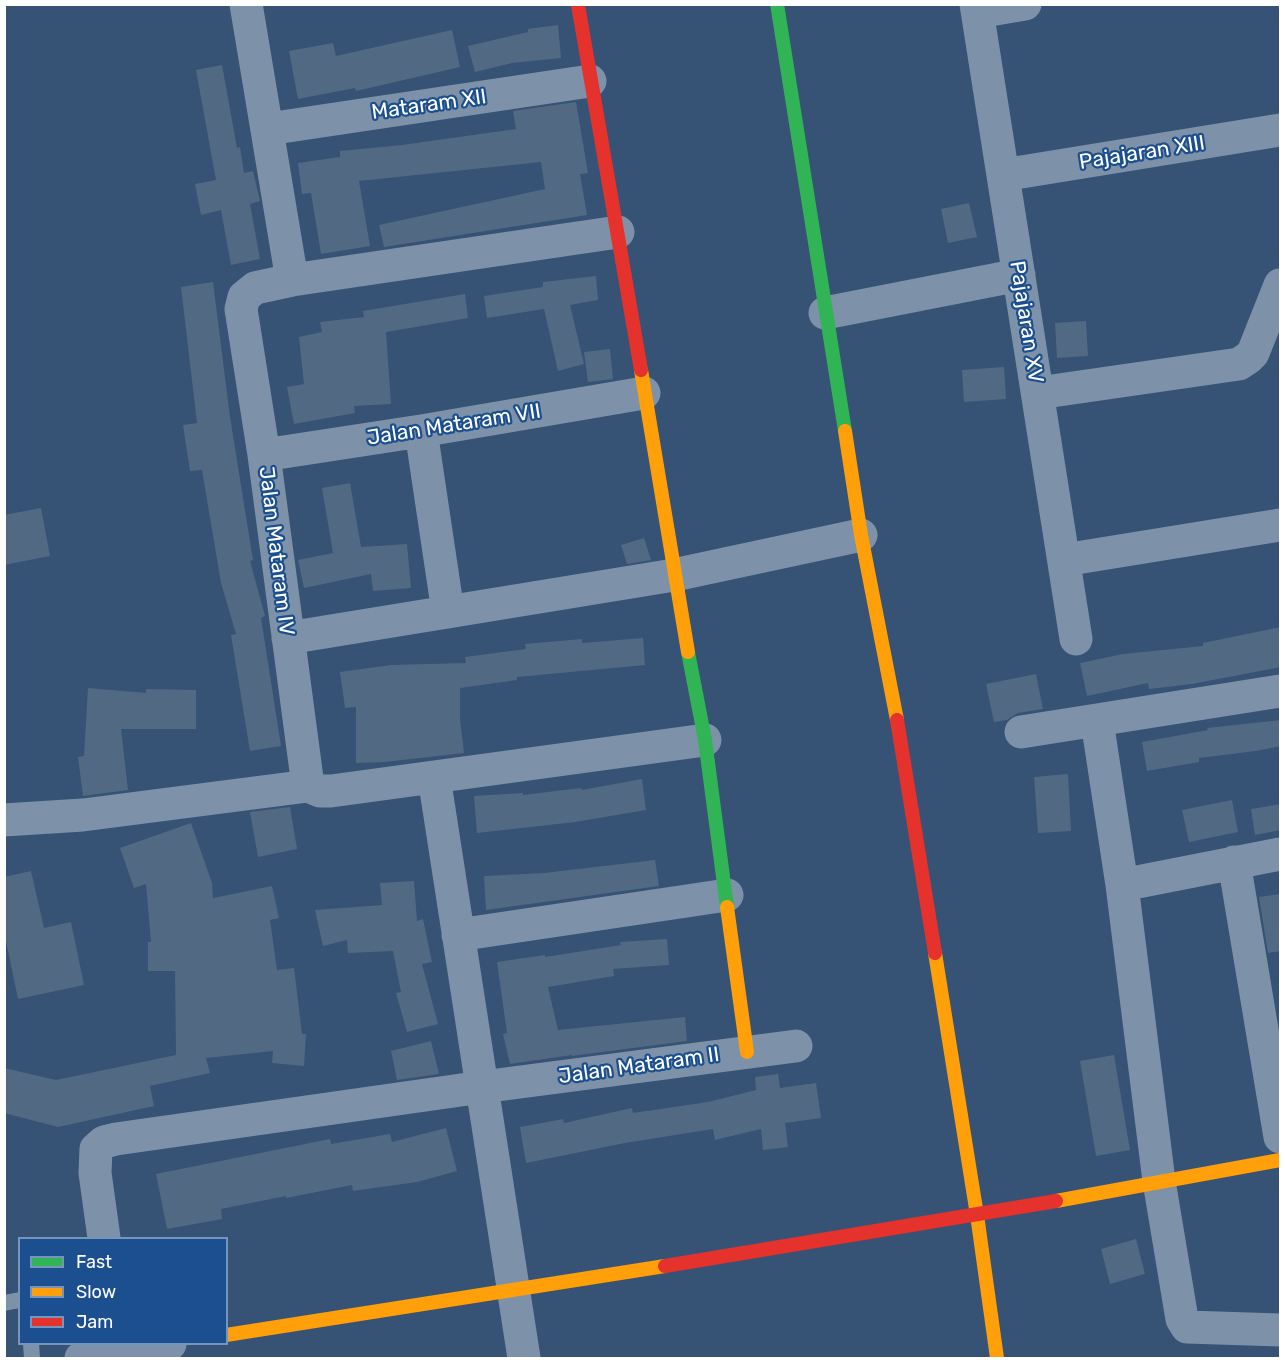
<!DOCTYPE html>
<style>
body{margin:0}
#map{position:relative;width:1285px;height:1363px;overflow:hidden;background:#365274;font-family:Rubik,sans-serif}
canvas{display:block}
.frame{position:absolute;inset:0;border:6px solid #fff;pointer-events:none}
.legend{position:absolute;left:18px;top:1237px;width:210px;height:108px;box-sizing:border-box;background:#1b4f8f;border:2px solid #7695bc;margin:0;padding:8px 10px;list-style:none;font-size:18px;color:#fff}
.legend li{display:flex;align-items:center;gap:12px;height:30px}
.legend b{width:30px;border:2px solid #7695bc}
</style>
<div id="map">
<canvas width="1285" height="1363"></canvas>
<div class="frame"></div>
<ul class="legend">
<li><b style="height:8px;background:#30b455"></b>Fast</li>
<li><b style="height:8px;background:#ff9f0a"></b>Slow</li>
<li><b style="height:8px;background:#e5322d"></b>Jam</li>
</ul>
</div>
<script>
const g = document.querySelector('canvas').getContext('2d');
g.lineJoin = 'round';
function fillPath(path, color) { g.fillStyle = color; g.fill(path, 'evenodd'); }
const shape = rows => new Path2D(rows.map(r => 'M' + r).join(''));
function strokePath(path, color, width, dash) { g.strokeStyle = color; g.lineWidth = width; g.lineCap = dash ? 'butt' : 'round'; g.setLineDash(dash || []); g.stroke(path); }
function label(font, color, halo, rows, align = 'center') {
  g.font = font + ' Rubik,sans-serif'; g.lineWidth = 4.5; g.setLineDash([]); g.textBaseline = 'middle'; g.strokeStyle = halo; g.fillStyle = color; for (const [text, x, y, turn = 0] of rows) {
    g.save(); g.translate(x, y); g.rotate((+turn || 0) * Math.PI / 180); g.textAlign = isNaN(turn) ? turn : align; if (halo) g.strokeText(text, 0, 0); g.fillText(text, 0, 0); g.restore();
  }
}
fillPath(shape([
 [558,25,561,58,512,63,475,72,468,46,528,32,528,29],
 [452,30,460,67,356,91,355,88,298,99,289,51,333,43,336,56],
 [222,65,237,148,240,147,244,173,253,171,260,201,250,204,260,259,231,265,221,210,201,215,195,184,216,180,196,70],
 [576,102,588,173,580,174,587,215,384,247,379,225,545,189,541,162,359,181,370,246,321,254,311,193,302,194,298,163,340,157,340,151,402,145,516,129,513,111],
 [969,203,977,237,948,243,941,209],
 [596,276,598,300,570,305,584,364,558,371,544,309,487,318,484,296,543,287,543,282],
 [213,282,230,417,253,560,250,561,265,616,261,618,281,746,250,751,231,635,236,634,221,583,202,470,190,471,183,425,197,423,181,287],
 [465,294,468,318,386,332,391,404,354,406,355,413,294,424,287,387,304,384,299,337,322,332,320,322,364,317,363,311],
 [1086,321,1088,356,1057,358,1055,323],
 [610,349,613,379,588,382,584,352],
 [1004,367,1006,399,964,402,962,370],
 [350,483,361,547,407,544,411,588,373,591,371,574,304,588,298,560,333,553,322,488],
 [41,508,50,556,4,565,4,515],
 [644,538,651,560,627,564,621,545],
 [1281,627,1281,667,1192,684,1149,689,1148,683,1087,696,1080,663,1123,654,1203,646,1203,643],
 [643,638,645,665,517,677,517,680,460,688,460,719,464,753,385,762,356,763,356,707,345,708,340,672,391,665,466,663,465,657,526,649,525,644,582,639,582,643],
 [1036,674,1043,709,1018,713,1007,720,994,722,986,684],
 [88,688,146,693,146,689,196,690,196,729,121,729,128,790,83,796,78,757,84,756],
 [1281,720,1281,746,1256,751,1199,758,1199,762,1147,771,1142,742,1208,730,1207,728],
 [1068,774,1071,831,1038,833,1034,777],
 [642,779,646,810,575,822,477,833,474,796,523,793,523,795,581,788,582,790],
 [1232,800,1238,832,1189,842,1182,810],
 [1281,804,1281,830,1255,835,1251,809],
 [290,807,297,849,258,857,250,812],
 [191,823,212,883,213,898,272,886,279,918,270,920,277,970,294,968,302,1034,306,1034,304,1066,272,1063,273,1051,206,1058,210,1073,150,1086,154,1106,58,1127,4,1113,4,1068,56,1080,176,1055,175,971,148,971,148,942,151,942,146,884,134,888,120,848],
 [655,860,659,886,486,910,484,876,544,873],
 [31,871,44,928,71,922,84,985,18,999,4,931,4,877],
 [414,881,417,921,423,919,432,962,422,964,438,1024,407,1032,396,993,401,992,393,951,348,953,347,940,323,946,315,910,382,905,380,883],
 [1281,894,1281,951,1268,953,1259,897],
 [667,939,669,965,613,969,614,976,548,987,558,1030,685,1017,687,1041,572,1056,572,1055,510,1064,503,1034,507,1033,497,962,545,955,545,957,621,945,620,942],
 [431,1041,439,1074,397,1080,391,1051],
 [1114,1055,1130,1150,1096,1156,1080,1061],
 [778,1074,780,1088,816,1083,821,1118,785,1123,788,1147,763,1150,761,1129,715,1140,713,1129,625,1143,526,1163,520,1127,563,1119,564,1123,632,1108,633,1113,708,1102,756,1090,755,1077],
 [446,1128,457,1171,417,1182,353,1191,352,1185,286,1198,286,1196,221,1209,222,1219,167,1229,156,1174,330,1139,331,1144,390,1134,392,1142],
 [1136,1239,1145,1274,1110,1284,1101,1249]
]), '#526984');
strokePath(shape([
 [4,1303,20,1300],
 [31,1344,32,1358]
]), '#7d92a8', 16);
strokePath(shape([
 [246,4,292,280],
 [976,4,1076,639],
 [978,12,1025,4],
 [268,129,590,81],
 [1003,175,1280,130],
 [825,313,1019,275],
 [1038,393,1239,364,1248,358,1253,353,1280,285],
 [421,431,448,612],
 [264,455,421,431,644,393],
 [1064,560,1280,525],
 [288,638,674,575,861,535],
 [1097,721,1122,885,1280,854],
 [1021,732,1280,691],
 [434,777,524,1358],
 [308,786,264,455,241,309,244,297,255,288,292,280,618,232],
 [308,786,320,791,331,791,705,740],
 [4,820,83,815,308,786],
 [1234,862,1280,1137],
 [1122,885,1159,1181,1182,1319,1187,1327,1280,1330],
 [458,935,727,895],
 [104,1238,95,1173,96,1149,104,1142,116,1139,482,1087,796,1046],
 [81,1358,170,1344]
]), '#7d92a8', 33);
strokePath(shape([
 [777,4,845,431],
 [688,652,705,740,727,907]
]), '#30b455', 14);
strokePath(shape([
 [641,370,688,652],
 [845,431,861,535,897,720],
 [727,907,747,1052],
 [935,953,977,1215,997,1358],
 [1056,1201,1280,1160],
 [226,1335,665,1266]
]), '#ff9f0a', 14);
strokePath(shape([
 [578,5,641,370],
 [897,720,935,953],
 [665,1266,1056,1201]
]), '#e5322d', 14);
label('21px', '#fff', '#1b4f8f', [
 ["Mataram XII",429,105,-8],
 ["Pajajaran XIII",1142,153,-9],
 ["Pajajaran XV",1026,322,81],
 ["Jalan Mataram VII",454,425,-9],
 ["Jalan Mataram IV",276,551,83],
 ["Jalan Mataram II",639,1066,-8]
]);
</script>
